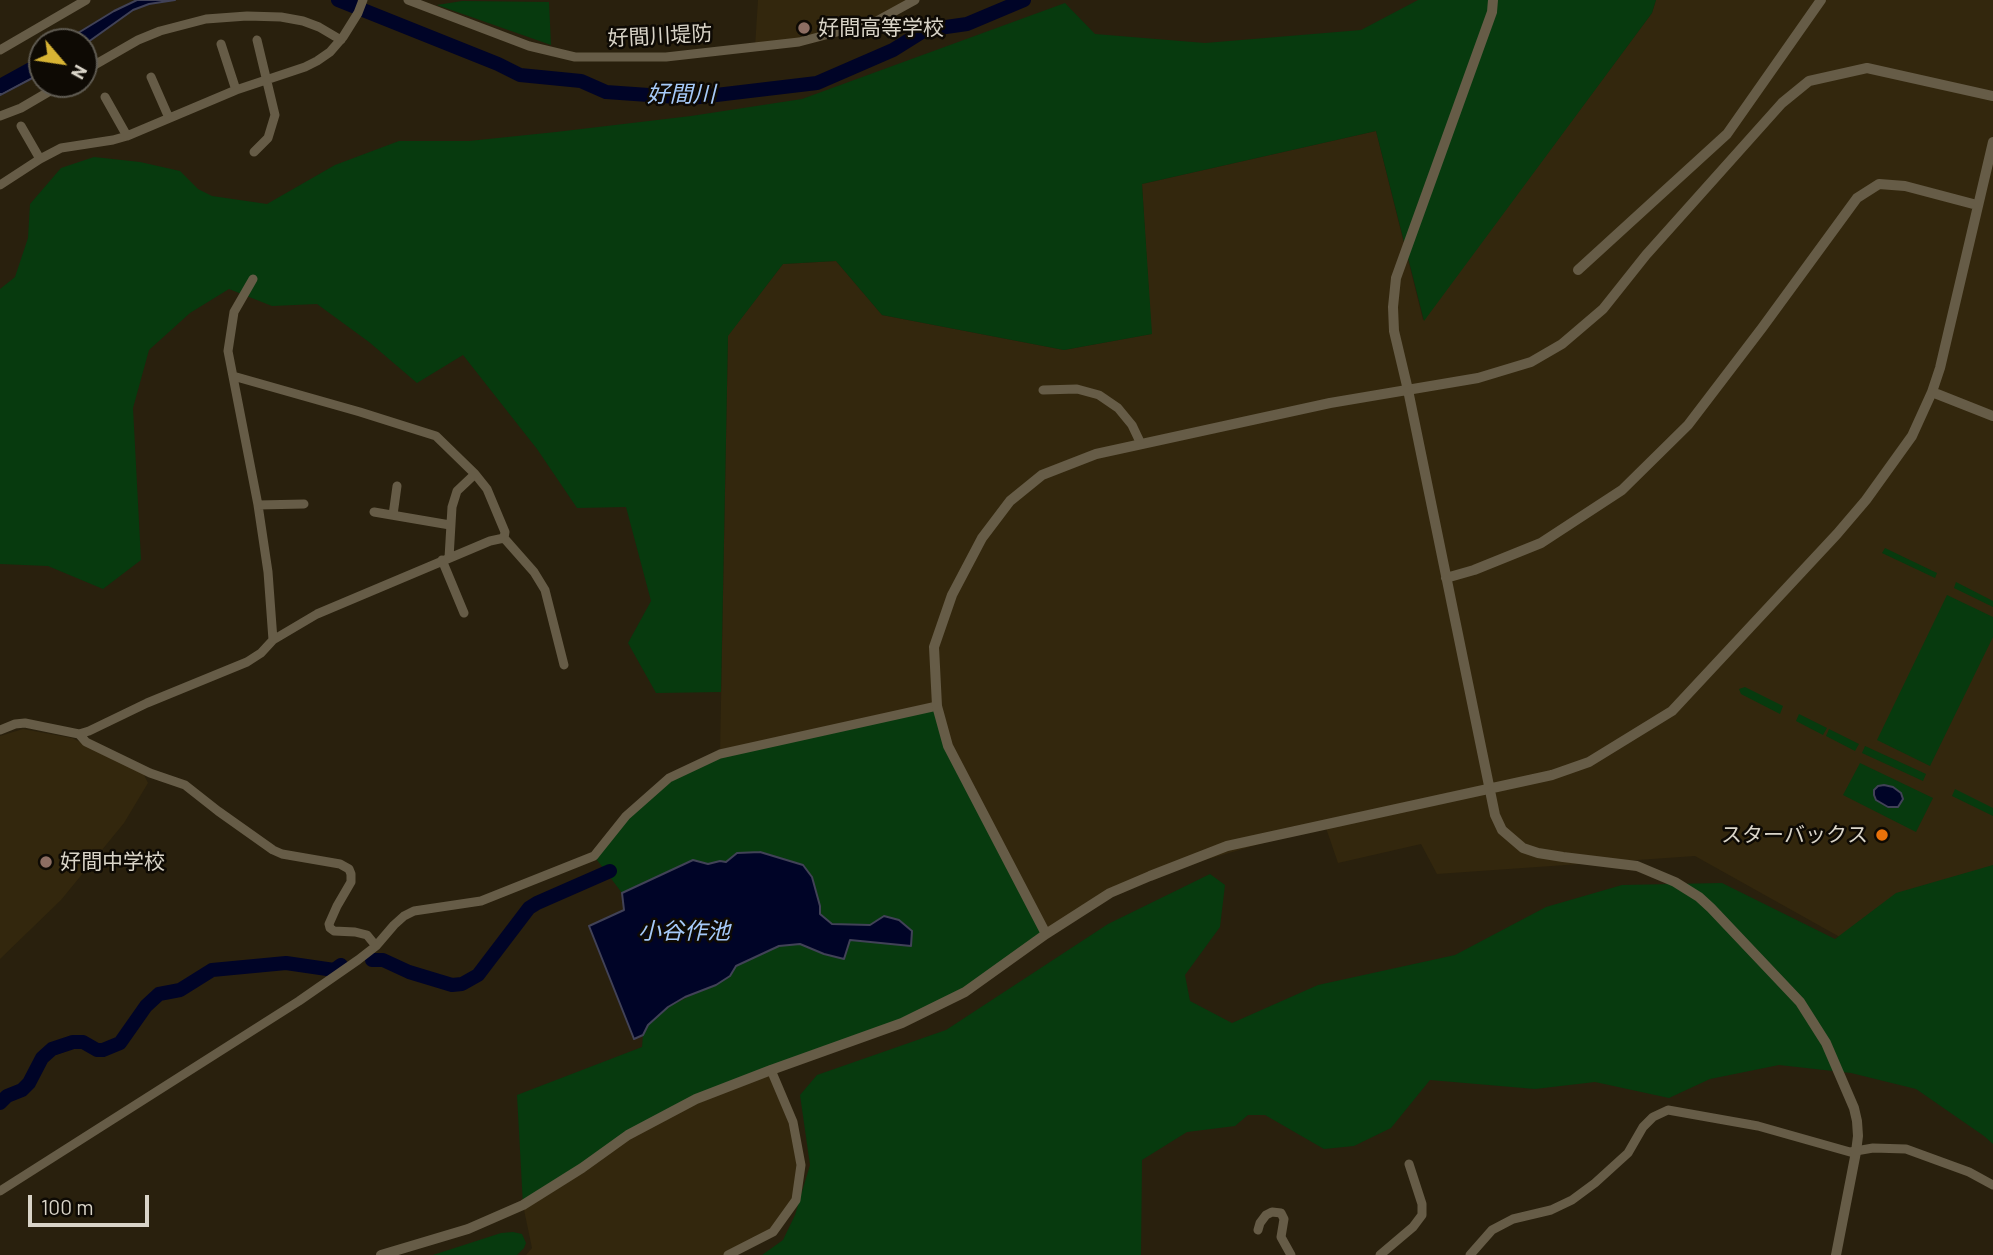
<!DOCTYPE html>
<meta charset="utf-8">
<style>
body{margin:0}
#map{position:relative;width:1993px;height:1255px;overflow:hidden;background:#29200d;font-family:Barlow,sans-serif}
canvas{display:block}
.north{position:absolute;left:28px;top:28px;width:70px;height:70px;box-sizing:border-box;background:#0e0a04;border:2px solid #5f5b52;border-radius:50%;rotate:119deg;font-size:19px;font-weight:700;line-height:28px;text-align:center;color:#d9d4c8}
.north::after{content:'';display:block;margin:auto;width:24px;height:32px;background:#d8b434;clip-path:polygon(50% 0,100% 100%,50% 72%,0 100%)}
.scale{position:absolute;left:28px;top:1195px;width:121px;height:32px;box-sizing:border-box;border:4px solid #d9d4c8;border-top:0;padding-left:9px;font-size:21px;line-height:24px;white-space:nowrap;color:#d9d4c8;-webkit-text-stroke:5px #0e0a04;paint-order:stroke}
</style>
<div id="map">
<canvas width="1993" height="1255"></canvas>
<div class="north">N</div>
<div class="scale">100 m</div>
</div>
<script>
const g = document.querySelector('canvas').getContext('2d');
g.lineJoin = 'round';
function fillPath(path, color) { g.fillStyle = color; g.fill(path, 'evenodd'); }
const shape = rows => new Path2D(rows.map(r => 'M' + r).join(''));
function strokePath(path, color, width, dash) { g.strokeStyle = color; g.lineWidth = width; g.lineCap = dash ? 'butt' : 'round'; g.setLineDash(dash || []); g.stroke(path); }
function label(font, color, halo, rows, align = 'center') {
  g.font = font + ' Barlow,"Noto Sans JP",sans-serif'; g.lineWidth = 5; g.setLineDash([]); g.textBaseline = 'middle'; g.strokeStyle = halo; g.fillStyle = color; for (const [text, x, y, turn = 0] of rows) {
    g.save(); g.translate(x, y); g.rotate((+turn || 0) * Math.PI / 180); g.textAlign = isNaN(turn) ? turn : align; if (halo) g.strokeText(text, 0, 0); g.fillText(text, 0, 0); g.restore();
  }
}
fillPath(shape([
 [758,0,915,0,875,22,755,47],
 [1656,0,1993,0,1993,883,1872,955,1695,856,1437,874,1421,844,1338,863,1325,825,1150,876,1046,934,720,754,728,335,783,264,836,261,882,315,1064,350,1151,334,1142,184,1376,131,1423,320,1652,13],
 [23,729,72,738,143,773,148,783,124,823,61,900,0,959,0,736],
 [771,1070,793,1122,801,1165,796,1200,773,1232,728,1255,526,1255,532,1248,523,1205,628,1135]
]), '#33270d');
fillPath(shape([
 [1418,0,1656,0,1652,13,1424,321,1376,131,1142,184,1152,334,1064,350,882,315,836,261,783,264,728,336,721,692,656,693,628,643,651,601,626,507,577,508,537,449,463,355,417,383,369,342,317,304,272,306,229,289,190,313,149,350,133,408,141,560,103,589,48,566,0,564,0,289,15,277,28,238,30,204,61,168,94,157,140,162,180,171,198,189,212,196,267,204,335,165,399,141,469,141,556,132,691,116,802,99,1065,3,1095,34,1205,43,1361,30],
 [462,1,549,2,551,45,437,5],
 [1885,548,1937,573,1935,578,1882,553],
 [1956,582,1993,601,1993,607,1954,588],
 [1947,595,1993,617,1993,637,1930,766,1877,740],
 [1745,687,1783,706,1780,714,1741,694,1739,689],
 [937,706,948,746,1046,934,965,992,902,1023,771,1070,628,1135,523,1205,517,1095,642,1047,643,1035,648,1025,668,1007,730,976,736,966,779,946,800,944,824,954,844,959,849,940,911,946,884,916,870,925,832,924,820,914,820,906,803,865,760,852,737,853,726,862,720,861,708,864,692,860,622,893,594,856,626,816,669,778,720,754],
 [1799,714,1827,728,1823,735,1796,721],
 [1829,729,1859,744,1855,751,1826,736],
 [1865,746,1926,774,1923,781,1862,753],
 [1860,763,1933,798,1916,832,1843,795],
 [1955,789,1993,808,1993,816,1952,796],
 [1993,865,1993,1144,1984,1136,1916,1089,1851,1073,1779,1065,1710,1079,1669,1098,1595,1082,1535,1089,1430,1080,1391,1128,1354,1146,1324,1149,1265,1115,1248,1115,1235,1126,1187,1132,1142,1160,1141,1255,762,1255,783,1240,795,1215,810,1165,800,1095,817,1075,946,1030,1108,924,1210,874,1225,885,1220,927,1185,975,1190,1001,1232,1023,1318,985,1455,955,1546,907,1622,885,1722,883,1835,939,1896,893],
 [513,1232,522,1234,526,1243,524,1248,517,1255,433,1255,501,1233]
]), '#073a0e');
const water = shape([
 [137,0,175,0,149,4,133,10,84,45,84,42,74,42,77,39,78,33,114,11,137,0],
 [42,64,42,73,0,95,0,83,42,64],
 [1884,785,1893,787,1901,793,1903,799,1898,807,1888,807,1876,800,1874,795,1874,790,1878,786,1884,785],
 [760,852,803,865,812,877,820,906,820,914,832,924,870,925,884,916,899,920,912,931,911,946,850,940,844,959,824,954,800,944,779,946,736,966,730,976,716,985,685,997,668,1007,648,1025,643,1035,634,1039,589,926,624,910,622,893,693,860,708,864,720,861,726,862,737,853,760,852]
]);
fillPath(water, '#000427');
strokePath(water, '#414257', 2);
strokePath(shape([
 [338,0,498,64,520,75,581,81,606,92,691,98,817,83,893,50,925,30,967,24,1024,0],
 [0,86,42,63],
 [372,960,383,960,409,972,452,985,462,984,478,975,529,908,537,903,610,871],
 [0,1103,7,1096,22,1090,29,1083,42,1058,52,1049,73,1042,83,1042,97,1050,103,1050,120,1043,146,1006,159,994,180,990,212,970,286,963,334,970,341,965]
]), '#000427', 14);
strokePath(shape([
 [408,0,529,46,575,57,666,57,799,42,875,22,915,0],
 [221,44,236,90],
 [0,50,86,0],
 [84,71,138,40,160,31,206,19,247,16,281,17,303,21,319,27,341,40],
 [151,77,169,118],
 [105,97,127,136],
 [0,116,21,108,62,84],
 [21,126,40,159],
 [254,152,268,138,275,115,257,40],
 [0,185,40,159,61,148,113,140,127,136,236,90,305,67,317,61,330,52,343,37,358,13,363,0],
 [253,279,234,312,228,351,258,505,268,572,273,640],
 [233,376,360,412,436,436,475,474,487,489,505,532,504,538],
 [1043,390,1077,389,1099,395,1118,408,1132,425,1141,444],
 [258,505,304,504],
 [374,512,450,525],
 [393,515,397,486],
 [449,558,452,507,457,491,475,474],
 [442,560,464,613],
 [0,730,15,724,25,723,79,734,89,731,147,703,247,662,261,653,273,640,317,614,490,541,504,538,534,572,545,590,564,665],
 [79,734,86,742,150,773,185,785,218,811,273,850,282,854,340,864,349,869,351,874,351,882,337,906,329,924,330,928,334,931,355,932,367,935,376,946],
 [0,1191,299,1001,358,960,376,946,394,925,404,916,414,911,481,901,594,856,626,816,669,778,720,754,937,706],
 [1258,1230,1260,1223,1266,1215,1272,1212,1281,1213,1284,1219,1281,1237,1291,1255],
 [728,1255,773,1232,796,1200,801,1165,793,1122,771,1070],
 [1380,1255,1413,1227,1422,1215,1422,1204,1409,1164],
 [1470,1255,1492,1230,1513,1219,1551,1210,1572,1200,1595,1183,1628,1153,1643,1127,1653,1117,1668,1110,1758,1126,1850,1152,1873,1148,1906,1149,1969,1172,1993,1185]
]), '#665c47', 9);
strokePath(shape([
 [1493,0,1492,12,1396,278,1393,307,1394,331,1408,390,1495,815,1502,830,1523,848,1538,853,1563,857,1637,866,1675,882,1699,897,1711,908,1800,1002,1826,1043,1854,1108,1857,1121,1858,1136,1856,1152,1836,1255],
 [1578,270,1727,134,1821,0],
 [1932,392,1993,416],
 [1446,578,1474,570,1541,543,1622,490,1688,425,1762,328,1857,198,1879,184,1905,186,1977,205],
 [1046,934,948,746,937,706,934,647,952,595,982,538,1010,501,1042,475,1096,454,1330,403,1478,378,1531,362,1562,344,1603,309,1646,255,1782,103,1809,81,1867,68,1993,96],
 [381,1255,468,1229,523,1205,582,1168,628,1135,696,1099,771,1070,902,1023,965,992,1046,934,1110,893,1150,876,1227,846,1552,775,1589,762,1672,711,1837,534,1866,500,1912,436,1932,392,1940,368,1993,142]
]), '#665c47', 10);
for (const [x, y, r, color] of [
 [804,28,7,"#8d6e63"],
 [1882,835,7,"#e8710a"],
 [46,862,7,"#8d6e63"]
]) { const dot = new Path2D(); dot.arc(x, y, r, 0, 2 * Math.PI); g.fillStyle = color; g.fill(dot); strokePath(dot, '#0e0a04', 2.5); }
label('21px', '#d9d4c8', '#0e0a04', [
 ["好間高等学校",818,28],
 ["スターバックス",1868,835,"right"],
 ["好間中学校",60,862]
], 'left');
label('21px', '#d9d4c8', '#0e0a04', [
 ["好間川堤防",660,36,-3]
]);
label('italic 23px', '#a6caf9', '#0e0a04', [
 ["好間川",681,94],
 ["小谷作池",684,931]
]);
</script>
